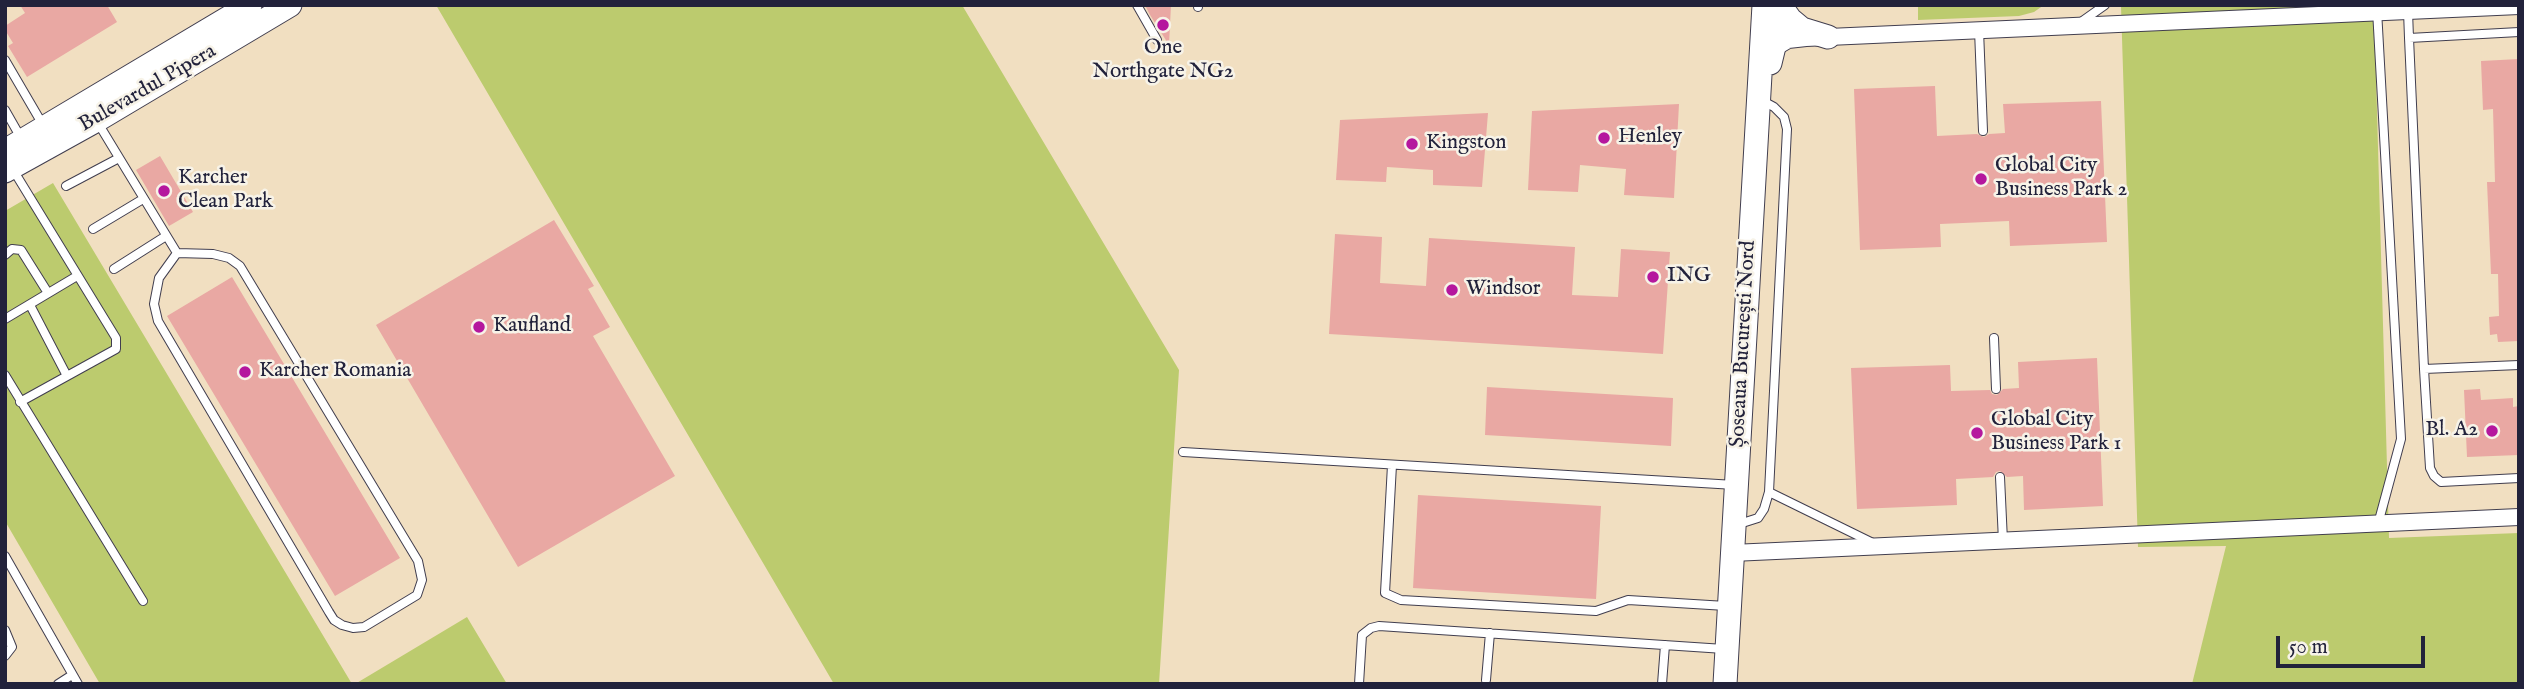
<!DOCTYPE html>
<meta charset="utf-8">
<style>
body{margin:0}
#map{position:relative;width:2524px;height:689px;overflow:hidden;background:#f1dfc1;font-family:"IM FELL English",serif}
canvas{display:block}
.frame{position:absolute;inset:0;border:7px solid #22223b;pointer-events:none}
.scale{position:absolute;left:2276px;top:636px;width:149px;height:32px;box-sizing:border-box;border:4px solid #22223b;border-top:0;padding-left:9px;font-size:21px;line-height:24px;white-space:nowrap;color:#22223b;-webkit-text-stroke:5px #f7f3e8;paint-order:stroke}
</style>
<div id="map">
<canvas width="2524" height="689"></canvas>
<div class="frame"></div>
<div class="scale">50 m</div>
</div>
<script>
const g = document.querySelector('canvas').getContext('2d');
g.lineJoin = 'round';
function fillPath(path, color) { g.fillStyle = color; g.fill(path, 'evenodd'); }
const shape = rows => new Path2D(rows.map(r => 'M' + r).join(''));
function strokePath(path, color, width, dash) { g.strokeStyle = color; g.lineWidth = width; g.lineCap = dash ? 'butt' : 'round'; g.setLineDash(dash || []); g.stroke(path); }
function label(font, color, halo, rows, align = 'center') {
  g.font = font + ' "IM FELL English",serif'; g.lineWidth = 5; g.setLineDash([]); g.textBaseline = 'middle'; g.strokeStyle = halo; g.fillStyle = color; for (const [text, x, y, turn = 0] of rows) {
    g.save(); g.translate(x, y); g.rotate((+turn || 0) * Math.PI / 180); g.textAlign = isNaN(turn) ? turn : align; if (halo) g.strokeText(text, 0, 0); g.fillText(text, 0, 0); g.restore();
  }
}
fillPath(shape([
 [436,5,962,5,1179,370,1159,684,834,684],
 [1918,5,2044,5,2034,12,2019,16,1918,20],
 [2374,5,2389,538,2519,533,2519,684,2192,684,2226,546,2138,547,2121,6],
 [53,183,352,684,100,684,5,521,5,211],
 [467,617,507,684,355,684]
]), '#bccb6e');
fillPath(shape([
 [20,5,107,5,117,22,27,77,8,46,13,43,5,30,5,26,25,13],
 [1145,5,1171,5,1169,45,1150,15],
 [2519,59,2519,341,2498,342,2497,334,2490,335,2489,317,2499,316,2498,274,2491,274,2487,182,2495,182,2493,109,2483,110,2481,61],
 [1935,86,1937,136,1977,134,1984,137,1989,134,2005,133,2003,104,2101,101,2107,242,2010,246,2009,221,1940,224,1941,247,1860,250,1854,89],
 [1679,104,1674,198,1624,195,1626,169,1580,165,1578,192,1528,190,1532,111],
 [1488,113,1482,187,1433,185,1433,170,1387,167,1386,182,1336,180,1340,120],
 [160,156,193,212,169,226,136,170],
 [554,220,594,286,588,289,610,327,593,336,675,476,518,567,376,325],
 [1335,234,1382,237,1380,283,1426,286,1429,238,1575,247,1572,295,1618,297,1621,249,1670,252,1663,354,1329,334],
 [232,277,400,558,335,596,167,316],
 [2097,358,2103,506,2024,510,2023,476,2007,477,2000,471,1996,472,1993,477,1956,479,1957,505,1857,509,1851,368,1950,365,1951,391,1990,390,1992,394,1997,395,2003,389,2019,388,2018,362],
 [1487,387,1673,398,1671,446,1485,435],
 [2480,389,2481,400,2513,398,2513,407,2519,406,2519,455,2467,457,2464,390],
 [1418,495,1601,506,1596,599,1413,588]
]), '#e9a8a3');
const lane = shape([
 [1137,5,1157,40],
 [1198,7,1198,5],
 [2377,10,2401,439,2378,524],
 [2408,11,2409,38,2519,32],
 [2081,22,2105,5],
 [1979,30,1983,131],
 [2409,38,2424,369,2519,365],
 [5,60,43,125],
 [5,110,21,138],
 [98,123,177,253],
 [12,168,116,338,116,349,20,402],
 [66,186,119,158],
 [93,229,143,199],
 [177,253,213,254,229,258,240,266,418,561,422,580,417,595,364,627,353,628,342,625,334,620,329,612,158,321,154,304,159,278,177,253],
 [5,255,12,249,21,250,48,293],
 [114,269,166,236],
 [30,305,67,376],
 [5,319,77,276],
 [1994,338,1996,389],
 [2424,369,2430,468,2434,476,2441,482,2519,478],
 [5,375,143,601],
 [1183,452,1735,485],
 [1392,465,1385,593,1401,600,1596,611,1628,600,1726,606],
 [2000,477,2003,541],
 [1769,492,1873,543],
 [1736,525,1758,518,1764,509,1769,492,1787,129,1784,117,1774,107,1761,100],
 [5,556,78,684],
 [5,630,12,647,5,656],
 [1486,680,1490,633],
 [58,684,72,675],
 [1359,684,1362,635,1371,628,1379,626,1724,649],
 [1662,684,1665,645]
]);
const street = shape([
 [1771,50,1788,40,1806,38,2519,6],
 [1732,553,2519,517]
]);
const secondary = shape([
 [1780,5,1790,19,1802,29,1828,37],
 [1770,63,1784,5],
 [5,151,250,5],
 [5,171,97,120,290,5],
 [1725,684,1764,5]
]);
strokePath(lane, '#413e4f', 10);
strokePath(street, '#413e4f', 18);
strokePath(secondary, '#413e4f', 25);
strokePath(lane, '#fff', 8);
strokePath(street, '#fff', 16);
strokePath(secondary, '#fff', 23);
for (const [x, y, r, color] of [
 [1163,25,7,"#b5179e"],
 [1604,138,7,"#b5179e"],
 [1412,144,7,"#b5179e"],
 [1981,179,7,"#b5179e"],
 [164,191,7,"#b5179e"],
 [1653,277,7,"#b5179e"],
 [1452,290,7,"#b5179e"],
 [479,327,7,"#b5179e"],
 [245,372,7,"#b5179e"],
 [2492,431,7,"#b5179e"],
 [1977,433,7,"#b5179e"]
]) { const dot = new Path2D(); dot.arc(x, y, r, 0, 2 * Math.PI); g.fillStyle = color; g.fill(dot); strokePath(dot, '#f7f3e8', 2.5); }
label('21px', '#22223b', '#f7f3e8', [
 ["One",1163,49,"center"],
 ["Northgate NG2",1163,73,"center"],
 ["Henley",1618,138],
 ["Kingston",1426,144],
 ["Global City",1995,167],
 ["Business Park 2",1995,191],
 ["Karcher",178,179],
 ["Clean Park",178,203],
 ["ING",1667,277],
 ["Windsor",1466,290],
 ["Kaufland",493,327],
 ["Karcher Romania",259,372],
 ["Global City",1991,421],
 ["Business Park 1",1991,445],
 ["Bl. A2",2478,431,"right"]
], 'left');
label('21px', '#22223b', '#f7f3e8', [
 ["Bulevardul Pipera",148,89,-30],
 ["Șoseaua București Nord",1744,344,-87]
]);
</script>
